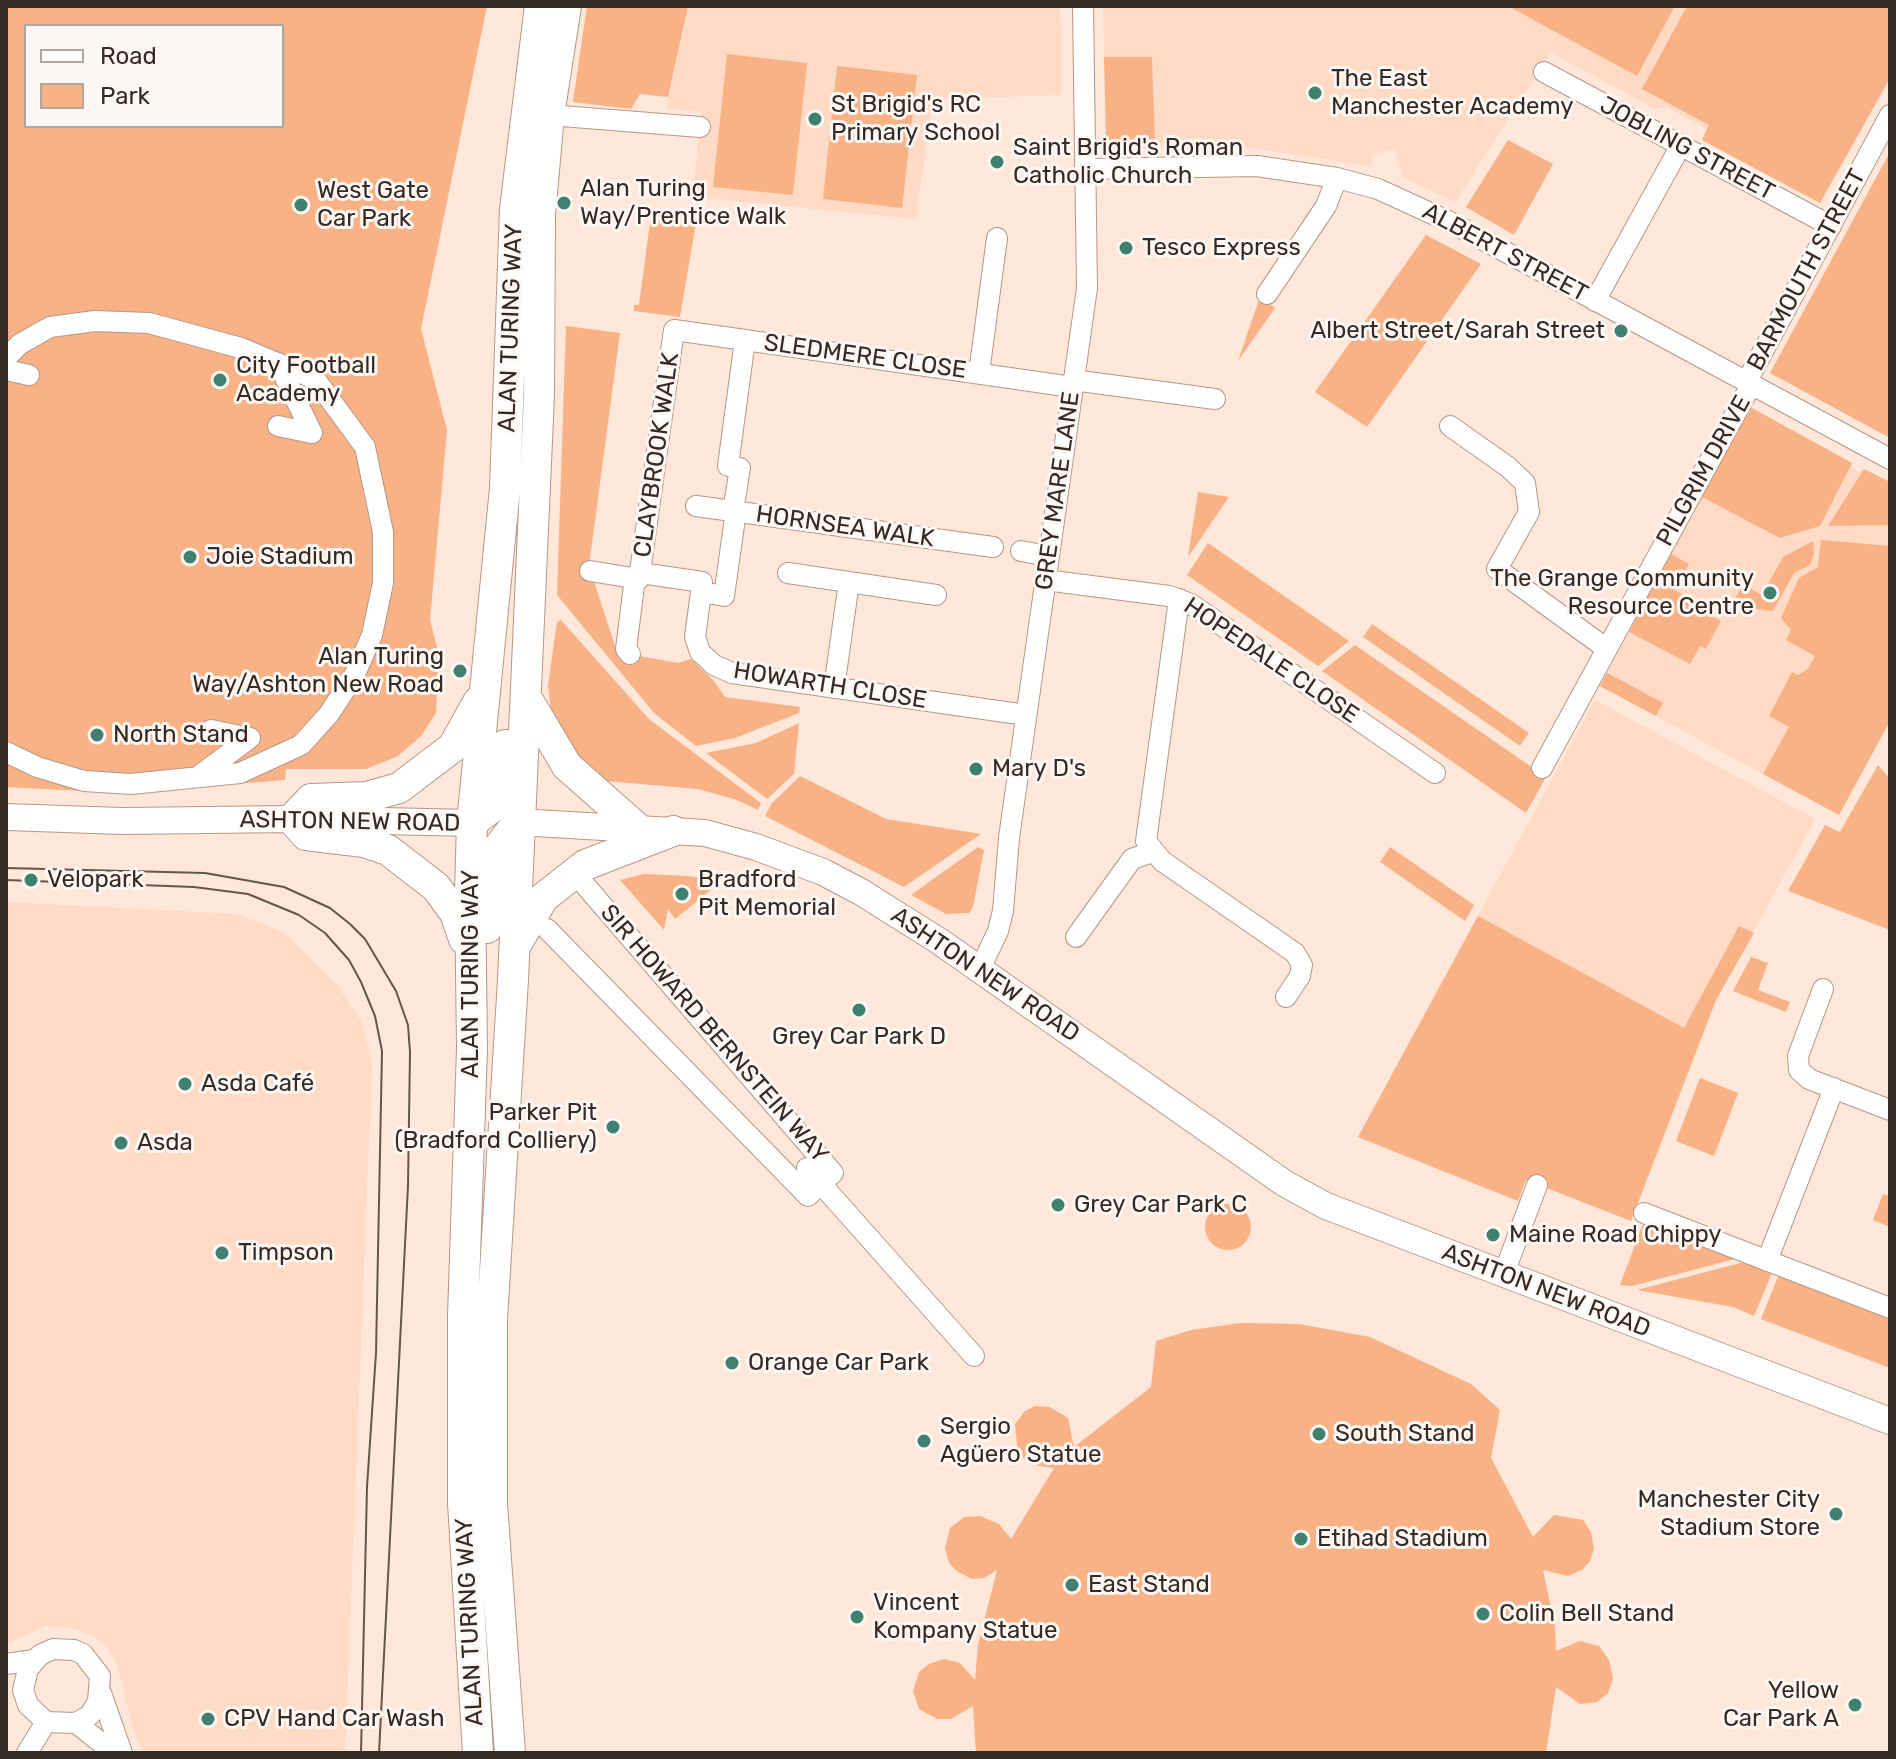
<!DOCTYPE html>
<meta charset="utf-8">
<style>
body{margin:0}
#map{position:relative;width:1896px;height:1759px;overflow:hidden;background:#ffe7d9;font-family:Rubik,sans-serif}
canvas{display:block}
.frame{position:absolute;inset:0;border:8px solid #362b24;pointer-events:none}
.legend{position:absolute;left:24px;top:24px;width:260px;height:104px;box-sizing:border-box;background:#fef8f5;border:2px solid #aea6a1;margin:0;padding:10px 14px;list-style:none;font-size:24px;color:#362b24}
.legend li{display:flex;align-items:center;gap:16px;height:40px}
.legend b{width:40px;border:2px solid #aea6a1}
</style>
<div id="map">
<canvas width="1896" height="1759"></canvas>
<div class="frame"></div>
<ul class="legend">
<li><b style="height:10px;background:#fff"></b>Road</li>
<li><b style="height:22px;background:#f9b186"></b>Park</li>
</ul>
</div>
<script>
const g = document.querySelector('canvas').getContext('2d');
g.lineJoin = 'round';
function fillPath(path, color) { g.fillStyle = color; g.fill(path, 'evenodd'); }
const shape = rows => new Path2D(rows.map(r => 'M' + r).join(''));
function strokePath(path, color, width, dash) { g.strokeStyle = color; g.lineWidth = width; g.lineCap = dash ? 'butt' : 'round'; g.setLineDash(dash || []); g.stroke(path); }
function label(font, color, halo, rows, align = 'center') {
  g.font = font + ' Rubik,sans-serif'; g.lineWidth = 6; g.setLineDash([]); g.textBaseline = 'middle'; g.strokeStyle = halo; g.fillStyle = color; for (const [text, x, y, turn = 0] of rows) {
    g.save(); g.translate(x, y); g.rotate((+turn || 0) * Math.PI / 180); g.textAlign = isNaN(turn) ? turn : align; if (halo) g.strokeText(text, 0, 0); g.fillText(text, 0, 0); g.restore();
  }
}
fillPath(shape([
 [688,6,1060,6,1062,95,933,99,916,219,693,197,701,112,666,109],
 [1103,6,1890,6,1890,78,1820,203,1702,140,1707,129,1667,107,1656,109,1551,53,1455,202,1402,177,1395,150,1372,154,1371,166,1243,147,1114,148,1106,138],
 [1750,407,1852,463,1852,468,1859,472,1864,469,1890,482,1890,721,1839,815,1600,686],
 [1595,700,1815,819,1716,1000,1631,1221,1526,1180,1518,1201,1358,1137],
 [6,902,237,914,283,932,337,985,361,1021,372,1062,345,1753,143,1753,132,1726,117,1664,107,1647,93,1636,71,1628,46,1626,6,1644]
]), '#ffdac5');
fillPath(shape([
 [6,6,487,6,421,329,447,430,430,620,439,655,436,713,421,736,398,756,366,769,286,769,285,780,121,793,6,787],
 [26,26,282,26,282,126,26,126],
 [587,6,688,6,668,97,640,94,631,109,573,102],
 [1508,6,1675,6,1637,76],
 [1687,6,1890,6,1890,78,1820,203,1702,140,1709,125,1642,89],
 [727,54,807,63,793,195,713,187],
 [1104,57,1152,57,1155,142,1148,147,1114,148,1106,138],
 [837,66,917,75,902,208,823,199],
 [1508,140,1553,164,1514,235,1466,207],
 [1890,152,1890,438,1770,373],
 [651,215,697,217,680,317,634,311,634,305,639,305],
 [1426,235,1481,264,1367,427,1315,392],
 [1260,297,1275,308,1238,361],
 [566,326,620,333,589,566,617,652,678,663,691,659,713,680,725,697,800,707,799,713,735,738,696,746,654,713,557,595],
 [1750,407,1852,463,1820,526,1780,538,1702,497],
 [1864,469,1890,482,1890,525,1828,526],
 [1198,492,1229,497,1188,557],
 [1821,540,1890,546,1890,721,1839,815,1763,774,1789,727,1769,716,1792,672,1798,675,1808,669,1815,656,1786,640,1791,630,1781,618,1799,578,1818,567],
 [1813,541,1814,553,1810,565,1794,573,1773,611,1756,609,1753,613,1733,602,1743,585,1762,595,1783,557],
 [1208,543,1349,641,1318,666,1187,575],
 [1671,554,1689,564,1674,590,1684,595,1682,600,1721,621,1706,649,1700,646,1690,664,1629,632],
 [561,620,649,719,761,803,758,810,737,800,698,789,606,781,581,763,551,710,548,686,557,622],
 [1372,624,1529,733,1520,746,1363,637],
 [1355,645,1546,777,1526,813,1322,671],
 [1607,673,1663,703,1656,716,1600,686],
 [799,723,794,774,767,799,706,753,756,743],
 [1878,765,1890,779,1890,930,1788,891,1825,825,1840,832],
 [800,776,886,819,981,834,904,887,765,816,772,803],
 [978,847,984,850,973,907,969,913,946,914,911,895],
 [1390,847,1474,905,1465,921,1380,862],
 [644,874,687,876,722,881,675,919,668,909,664,930,620,880],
 [1478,916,1684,1028,1739,926,1754,933,1716,1000,1631,1221,1526,1180,1518,1201,1358,1137],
 [1751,957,1768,963,1758,990,1790,1002,1786,1012,1733,991],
 [1700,1078,1738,1093,1714,1156,1676,1141],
 [1883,1194,1890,1196,1890,1227,1873,1220],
 '1205 1227a23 23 0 1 1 46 0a23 23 0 1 1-46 0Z',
 [1643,1223,1735,1259,1632,1286,1620,1285],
 [1744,1262,1772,1273,1754,1316,1733,1307,1637,1290],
 [1779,1274,1890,1317,1890,1368,1761,1319],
 [1241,1323,1299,1324,1370,1337,1471,1384,1500,1410,1491,1458,1533,1537,1554,1515,1583,1520,1591,1532,1594,1549,1590,1561,1582,1570,1568,1576,1543,1570,1555,1627,1556,1651,1580,1641,1599,1646,1609,1660,1613,1678,1608,1693,1597,1702,1580,1704,1556,1687,1546,1753,976,1753,973,1706,951,1719,937,1719,919,1709,913,1691,919,1672,929,1664,944,1659,960,1663,975,1680,978,1645,997,1570,984,1578,972,1579,958,1572,949,1563,945,1548,950,1528,964,1517,980,1516,999,1524,1011,1539,1054,1468,1032,1465,1018,1454,1015,1424,1025,1411,1035,1406,1050,1407,1068,1418,1074,1447,1151,1387,1156,1341,1191,1330]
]), '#f9b186');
const minor = shape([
 [1544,72,1831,226],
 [549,115,700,127],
 [1086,169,1257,166,1337,178,1378,189,1450,222,1890,459],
 [1267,294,1326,206,1337,178],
 [1595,301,1681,145],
 [6,358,20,344,50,327,95,321,149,323,241,348,315,379,365,447,383,532,383,583,372,635,355,674,329,714,301,745,240,773,131,784,84,781,37,767,6,752],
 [278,363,312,433,278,426],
 [6,370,29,375],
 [979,373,997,238],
 [1073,380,1215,399],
 [1746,383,1890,115],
 [1450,426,1508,467,1525,483,1529,512,1497,569,1607,649],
 [696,506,993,547],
 [733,511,740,468,728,466,745,340,1072,387],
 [1021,551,1048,556],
 [590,571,639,579,674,330,745,340],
 [641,573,702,582,701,592,724,596,736,511],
 [788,573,936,595],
 [1045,580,1169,596,1191,604,1435,773],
 [701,592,695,637,700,652,714,665,732,673,1026,715],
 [1179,599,1146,841,1162,861,1295,953,1302,965,1300,976,1286,997],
 [630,654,626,649,635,578],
 [834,688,849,582],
 [1542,768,1751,385],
 [200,775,250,738,211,730],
 [547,929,808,1196,833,1173,584,884],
 [1076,937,1132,859,1152,852],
 [980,969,998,931,1003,911,1009,838,1087,288,1083,6],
 [1823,989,1798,1056,1799,1070,1809,1079,1890,1110],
 [807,1168,974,1356],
 [1644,1213,1890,1308],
 [1767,1261,1834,1088],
 [1503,1276,1537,1185],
 [6,1664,34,1660],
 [101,1693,122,1753],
 [76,1723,90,1715,98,1701,100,1676,83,1654,74,1650,53,1649,40,1655,28,1669,23,1690,28,1705,46,1722,76,1723,114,1753],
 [27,1753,46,1722]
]);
const major = shape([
 [6,817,122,821,292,819,472,823],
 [518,822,705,833,756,847,823,872,861,892,939,941,1284,1183,1326,1206,1890,1421]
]);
const highway = shape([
 [526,697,567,766,636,827],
 [472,823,495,805,505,745],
 [487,928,494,853,518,822],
 [464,939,455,913,436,887,388,850,364,842,306,835,292,819,311,799,367,797,399,788,453,747,478,702],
 [516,945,543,898,585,865,673,831],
 [478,1753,463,1503,463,1316,472,1048,470,893,472,823,505,488,515,209,540,6],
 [510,1753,492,1504,492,1319,513,980,539,395,540,215,549,115,566,6]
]);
strokePath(minor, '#b49888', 22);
strokePath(major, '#b49888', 28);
strokePath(highway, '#b49888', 32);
strokePath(minor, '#fff', 20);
strokePath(major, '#fff', 26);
strokePath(highway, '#fff', 30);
strokePath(shape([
 [6,868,205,873,284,887,330,908,350,924,365,939,396,991,408,1025,410,1052,408,1186,379,1753],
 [6,880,194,887,248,894,299,915,325,933,349,960,361,982,375,1016,382,1051,376,1353,367,1487,361,1753]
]), '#63564d', 2);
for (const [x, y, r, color] of [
 [1315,93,8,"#3f806f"],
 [815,119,8,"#3f806f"],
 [997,162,8,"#3f806f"],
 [564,203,8,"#3f806f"],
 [301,205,8,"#3f806f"],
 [1126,248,8,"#3f806f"],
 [1621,331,8,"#3f806f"],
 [220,380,8,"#3f806f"],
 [190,557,8,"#3f806f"],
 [1770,593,8,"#3f806f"],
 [460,671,8,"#3f806f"],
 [97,735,8,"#3f806f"],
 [976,769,8,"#3f806f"],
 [31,880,8,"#3f806f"],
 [682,894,8,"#3f806f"],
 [859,1010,8,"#3f806f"],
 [185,1084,8,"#3f806f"],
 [613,1127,8,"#3f806f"],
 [121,1143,8,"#3f806f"],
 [1058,1205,8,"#3f806f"],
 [1493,1235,8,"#3f806f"],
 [222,1253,8,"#3f806f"],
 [732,1363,8,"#3f806f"],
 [1319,1434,8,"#3f806f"],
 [924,1441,8,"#3f806f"],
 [1836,1514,8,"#3f806f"],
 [1301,1539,8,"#3f806f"],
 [1072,1585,8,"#3f806f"],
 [1483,1614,8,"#3f806f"],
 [857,1617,8,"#3f806f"],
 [1855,1705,8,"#3f806f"],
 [208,1719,8,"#3f806f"]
]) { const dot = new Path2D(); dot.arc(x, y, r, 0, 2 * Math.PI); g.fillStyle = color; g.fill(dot); strokePath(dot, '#fef8f5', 3); }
label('24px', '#362b24', '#fef8f5', [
 ["The East",1331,79],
 ["Manchester Academy",1331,107],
 ["St Brigid's RC",831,105],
 ["Primary School",831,133],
 ["Saint Brigid's Roman",1013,148],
 ["Catholic Church",1013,176],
 ["Alan Turing",580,189],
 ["Way/Prentice Walk",580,217],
 ["West Gate",317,191],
 ["Car Park",317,219],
 ["Tesco Express",1142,248],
 ["Albert Street/Sarah Street",1605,331,"right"],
 ["City Football",236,366],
 ["Academy",236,394],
 ["Joie Stadium",206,557],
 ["The Grange Community",1754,579,"right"],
 ["Resource Centre",1754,607,"right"],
 ["Alan Turing",444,657,"right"],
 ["Way/Ashton New Road",444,685,"right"],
 ["North Stand",113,735],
 ["Mary D's",992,769],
 ["Velopark",47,880],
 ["Bradford",698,880],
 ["Pit Memorial",698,908],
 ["Grey Car Park D",859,1037,"center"],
 ["Asda Café",201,1084],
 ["Parker Pit",597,1113,"right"],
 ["(Bradford Colliery)",597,1141,"right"],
 ["Asda",137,1143],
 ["Grey Car Park C",1074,1205],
 ["Maine Road Chippy",1509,1235],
 ["Timpson",238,1253],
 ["Orange Car Park",748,1363],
 ["Sergio",940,1427],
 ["Agüero Statue",940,1455],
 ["South Stand",1335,1434],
 ["Manchester City",1820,1500,"right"],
 ["Stadium Store",1820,1528,"right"],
 ["Etihad Stadium",1317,1539],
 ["East Stand",1088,1585],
 ["Vincent",873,1603],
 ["Kompany Statue",873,1631],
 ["Colin Bell Stand",1499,1614],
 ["Yellow",1839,1691,"right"],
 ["Car Park A",1839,1719,"right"],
 ["CPV Hand Car Wash",224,1719]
], 'left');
label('24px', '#362b24', '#fef8f5', [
 ["JOBLING STREET",1687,149,28],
 ["ALBERT STREET",1505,253,28],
 ["BARMOUTH STREET",1807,270,-62],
 ["ALAN TURING WAY",511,328,-88],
 ["SLEDMERE CLOSE",865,357,8],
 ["CLAYBROOK WALK",657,455,-82],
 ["PILGRIM DRIVE",1704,471,-61],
 ["GREY MARE LANE",1058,491,-82],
 ["HORNSEA WALK",845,527,8],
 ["HOPEDALE CLOSE",1271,661,34],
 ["HOWARTH CLOSE",830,686,9],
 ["ASHTON NEW ROAD",350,822,1],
 ["ALAN TURING WAY",471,974,-90],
 ["ASHTON NEW ROAD",985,975,34],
 ["SIR HOWARD BERNSTEIN WAY",714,1034,49],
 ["ASHTON NEW ROAD",1546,1291,21],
 ["ALAN TURING WAY",470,1622,-93]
]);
</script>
